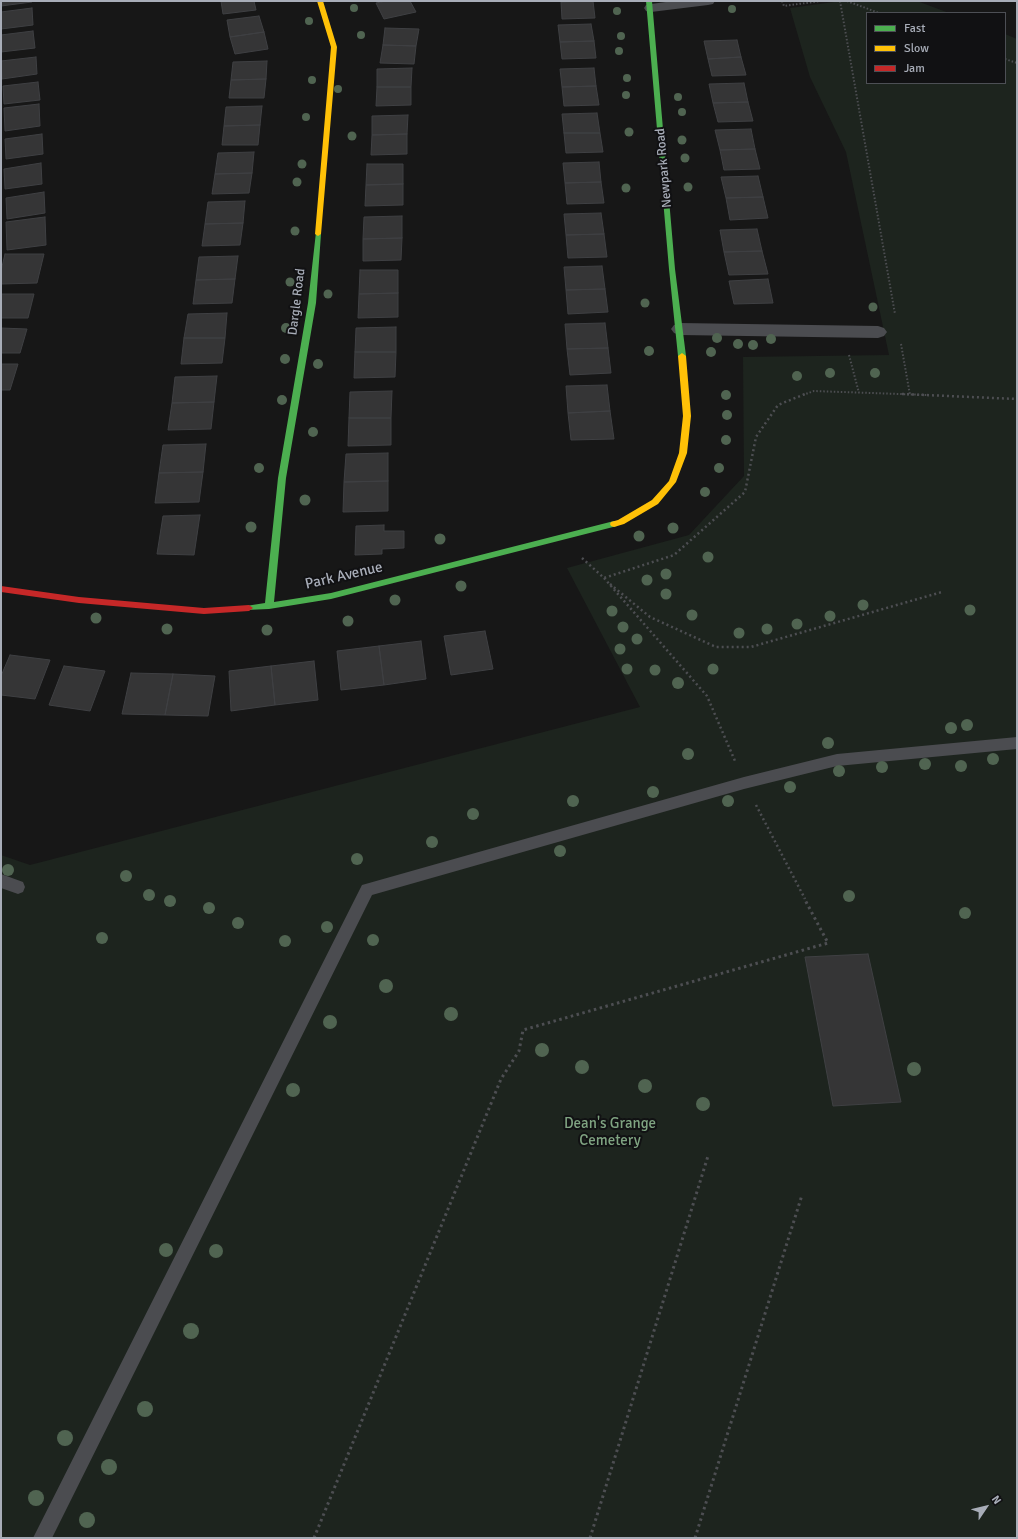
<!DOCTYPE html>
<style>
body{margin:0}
#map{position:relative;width:1018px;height:1539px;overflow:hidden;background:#171717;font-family:Signika,sans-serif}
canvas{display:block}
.frame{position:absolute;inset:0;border:2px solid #a8adb8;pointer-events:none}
.legend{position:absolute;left:866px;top:12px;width:140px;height:72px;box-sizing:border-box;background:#111113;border:1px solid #4d4f55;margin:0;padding:5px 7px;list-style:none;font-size:12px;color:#a8adb8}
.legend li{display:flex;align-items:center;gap:8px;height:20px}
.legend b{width:20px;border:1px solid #4d4f55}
.north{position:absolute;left:966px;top:1487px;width:40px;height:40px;-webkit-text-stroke:3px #111113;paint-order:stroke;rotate:55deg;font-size:11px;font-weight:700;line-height:16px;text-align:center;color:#a8adb8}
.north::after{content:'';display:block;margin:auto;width:14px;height:18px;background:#a8adb8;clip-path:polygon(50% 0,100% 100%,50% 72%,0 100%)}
</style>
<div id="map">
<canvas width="1018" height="1539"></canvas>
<div class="frame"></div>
<ul class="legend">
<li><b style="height:5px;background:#4caf50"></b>Fast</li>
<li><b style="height:5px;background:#ffc107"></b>Slow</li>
<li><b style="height:5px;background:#c62828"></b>Jam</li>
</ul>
<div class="north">N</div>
</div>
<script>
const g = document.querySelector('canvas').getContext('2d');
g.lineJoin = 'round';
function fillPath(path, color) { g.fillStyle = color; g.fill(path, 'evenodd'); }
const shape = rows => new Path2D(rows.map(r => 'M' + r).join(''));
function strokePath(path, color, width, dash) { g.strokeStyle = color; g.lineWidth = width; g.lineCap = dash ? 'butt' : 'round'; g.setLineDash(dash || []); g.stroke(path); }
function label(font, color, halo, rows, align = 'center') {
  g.font = font + ' Signika,sans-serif'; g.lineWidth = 4; g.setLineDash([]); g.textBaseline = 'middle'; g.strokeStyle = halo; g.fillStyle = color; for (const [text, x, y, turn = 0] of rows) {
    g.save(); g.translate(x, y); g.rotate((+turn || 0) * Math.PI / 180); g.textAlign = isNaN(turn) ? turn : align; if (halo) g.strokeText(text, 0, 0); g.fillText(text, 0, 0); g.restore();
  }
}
fillPath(shape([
 [835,1,917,1,949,13,867,13,867,83,1005,83,1005,34,1017,39,1017,1538,1,1538,1,855,30,865,640,707,567,568,689,535,744,476,743,357,889,355,846,152,810,77,790,8,834,2]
]), '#1d241e');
const building = shape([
 [1,1,32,1,32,2,1,6,1,1],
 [221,1,254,1,256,10,223,14,221,1],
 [386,1,410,1,416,12,384,19,376,3,386,1],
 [593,1,595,18,562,19,561,2,593,1],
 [32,8,33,25,1,29,1,12,32,8],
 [259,16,264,32,230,37,227,20,259,16],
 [591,24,594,41,560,42,558,25,591,24],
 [385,28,419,29,416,46,383,45,385,28],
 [33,31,35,48,1,52,1,35,33,31],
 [264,32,268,49,235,54,230,37,264,32],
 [737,40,741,57,708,59,704,41,737,40],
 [594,41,596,58,562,59,560,42,594,41],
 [383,45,416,46,414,64,380,63,383,45],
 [36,57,37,74,2,79,1,61,36,57],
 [741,57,746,75,712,76,708,59,741,57],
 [267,61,266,79,231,80,233,62,267,61],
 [412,68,411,87,377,87,377,69,412,68],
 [594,68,596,86,562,87,560,69,594,68],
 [266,79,264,98,229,98,231,80,266,79],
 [38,82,40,100,4,104,3,86,38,82],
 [744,83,748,102,713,103,709,84,744,83],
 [596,86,599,105,564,106,562,87,596,86],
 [377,87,411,87,411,105,376,106,377,87],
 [748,102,753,121,718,122,713,103,748,102],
 [39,104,40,126,5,131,4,108,39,104],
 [262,106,260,125,224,126,226,107,262,106],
 [597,113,600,133,564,133,562,114,597,113],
 [408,115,407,134,372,135,372,116,408,115],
 [260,125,258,145,222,145,224,126,260,125],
 [751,129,755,149,720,150,715,130,751,129],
 [564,133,600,133,603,152,566,153,564,133],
 [42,134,43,154,6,159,5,139,42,134],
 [407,134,407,154,371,155,372,135,407,134],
 [755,149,760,169,724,170,720,150,755,149],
 [254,152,252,173,215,174,218,153,254,152],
 [599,162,601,182,565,183,563,163,599,162],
 [41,163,42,184,5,189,4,169,41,163],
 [367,164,403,164,403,184,366,185,367,164],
 [252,173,249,193,212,194,215,174,252,173],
 [758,176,763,197,726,198,721,177,758,176],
 [601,182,604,203,567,204,565,183,601,182],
 [403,184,403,205,365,206,366,185,403,184],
 [44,192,45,213,7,219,6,198,44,192],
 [763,197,768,218,730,220,726,198,763,197],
 [245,201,243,223,205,224,208,202,245,201],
 [601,213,604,234,566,235,564,214,601,213],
 [402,216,402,238,363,239,364,217,402,216],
 [45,217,46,245,7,250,6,222,45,217],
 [243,223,240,245,202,246,205,224,243,223],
 [757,229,762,251,724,252,720,230,757,229],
 [604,234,607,257,568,258,566,235,604,234],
 [402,238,401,260,363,261,363,239,402,238],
 [762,251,768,274,729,275,724,252,762,251],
 [5,254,44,254,37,283,1,284,1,271,5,254],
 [238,256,235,279,196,280,199,257,238,256],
 [602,266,605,289,566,290,564,267,602,266],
 [360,270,398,270,398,293,359,294,360,270],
 [235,279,232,303,193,304,196,280,235,279],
 [768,279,773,303,734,304,729,281,768,279],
 [605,289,608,312,568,314,566,290,605,289],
 [398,293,398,317,358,318,359,294,398,293],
 [1,294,34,294,28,318,1,318,1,294],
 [227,313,225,338,184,338,188,314,227,313],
 [605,323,608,348,567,349,565,324,605,323],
 [396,327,396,352,355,352,356,328,396,327],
 [1,328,27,329,20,353,1,353,1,328],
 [184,338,225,338,222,363,181,364,184,338],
 [608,348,611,373,570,375,567,349,608,348],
 [355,352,396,352,395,377,354,378,355,352],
 [1,364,18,364,10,390,1,390,1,364],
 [217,376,214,402,172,403,175,377,217,376],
 [607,385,610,411,568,413,566,386,607,385],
 [392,391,391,418,349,418,350,392,392,391],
 [214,402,211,429,168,430,172,403,214,402],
 [610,411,614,439,571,440,568,413,610,411],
 [349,418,391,418,391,445,348,446,349,418],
 [206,444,203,472,159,473,163,445,206,444],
 [388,453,388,481,344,482,346,454,388,453],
 [203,472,199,502,155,503,159,473,203,472],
 [388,481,388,511,343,512,344,482,388,481],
 [200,515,194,555,157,554,163,516,200,515],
 [384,525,384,531,404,531,404,548,382,549,382,554,355,555,356,526,384,525],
 [485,631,493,669,451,675,444,636,485,631],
 [421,641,426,679,384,685,379,646,421,641],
 [379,646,384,685,341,690,337,651,379,646],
 [10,655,50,660,35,699,1,695,1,676,10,655],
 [314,661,318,700,275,705,271,666,314,661],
 [64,666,105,671,90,711,49,705,64,666],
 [271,666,275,705,231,711,229,671,271,666],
 [131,673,173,674,165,715,122,714,131,673],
 [173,674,215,676,208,716,165,715,173,674],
 [868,954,901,1102,833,1106,805,957,868,954]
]);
fillPath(building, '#353536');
strokePath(building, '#3f4043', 1);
strokePath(shape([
 [782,1,784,6,820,1],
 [840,1,895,314],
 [847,1,879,13],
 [1005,59,1017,63],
 [901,344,910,395],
 [849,355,859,393],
 [803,395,814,391,927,395]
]), '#4d4e52', 2, [1.5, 2]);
strokePath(shape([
 [902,394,1017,399],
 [582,558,604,578,674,555,745,492,756,437,778,405,805,394],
 [604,578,707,696,735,761],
 [610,584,650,617,716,647,751,647,942,592],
 [756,805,805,899]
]), '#4d4e52', 2.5, [2, 3]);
strokePath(shape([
 [314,1538,501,1079,519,1051,523,1030,828,943,804,898],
 [590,1538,708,1156],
 [695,1538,802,1195]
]), '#4d4e52', 3, [2.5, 3.5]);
fillPath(shape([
 [1017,737,1017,749,837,766,744,789,372,895,52,1538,33,1538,362,885,744,777,837,754,1017,737],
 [1,874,23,882,25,887,23,892,18,894,1,888,1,874]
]), '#4b4c50');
fillPath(shape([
 [673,1,715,1,713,4,708,5,651,12,646,11,644,8,646,5,651,4,673,1],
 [680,323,878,326,884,328,887,332,884,336,878,338,680,335,674,333,671,329,674,325,680,323]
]), '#4b4c50');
fillPath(shape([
 [646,1,652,1,675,269,686,356,682,359,678,356,669,269,646,1],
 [316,232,318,232,321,234,316,303,286,478,274,602,331,593,614,521,617,522,618,524,617,526,331,599,269,609,246,610,245,608,246,606,265,603,278,478,308,303,316,232]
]), '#4caf50');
fillPath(shape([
 [317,1,323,1,337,47,321,234,318,236,315,234,331,47,317,1],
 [682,353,686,356,691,416,687,453,676,482,658,504,624,524,614,527,611,526,610,524,611,522,618,520,652,500,669,481,679,453,683,416,678,356,682,353]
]), '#ffc107');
fillPath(shape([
 [1,586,79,597,204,608,249,605,253,608,249,611,204,614,79,603,1,592,1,586]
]), '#c62828');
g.fillStyle = '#506451';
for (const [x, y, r] of [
 [354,8,4],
 [732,9,4],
 [617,11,4],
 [309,21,4],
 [361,35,4],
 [621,36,4],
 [619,51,4],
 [627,78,4],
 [312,80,4],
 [338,89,4],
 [626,95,4],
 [678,97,4],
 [682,112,4],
 [306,117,4],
 [629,132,4.5],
 [352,136,4.5],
 [682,140,4.5],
 [685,158,4.5],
 [302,164,4.5],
 [297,182,4.5],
 [688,187,4.5],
 [626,188,4.5],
 [295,231,4.5],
 [290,282,4.5],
 [328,294,4.5],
 [645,303,4.5],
 [873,307,4.5],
 [286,328,5],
 [717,338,5],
 [771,339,5],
 [738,344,5],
 [753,345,5],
 [649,351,5],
 [711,352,5],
 [285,359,5],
 [318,364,5],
 [830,373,5],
 [875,373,5],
 [797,376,5],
 [726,395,5],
 [282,400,5],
 [727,415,5],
 [313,432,5],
 [726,440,5],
 [259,468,5],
 [719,468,5],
 [705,492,5],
 [305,500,5.5],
 [251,527,5.5],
 [673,528,5.5],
 [639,536,5.5],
 [440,539,5.5],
 [708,557,5.5],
 [666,574,5.5],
 [647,580,5.5],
 [461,586,5.5],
 [666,594,5.5],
 [395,600,5.5],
 [863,605,5.5],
 [970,610,5.5],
 [612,611,5.5],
 [692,615,5.5],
 [830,616,5.5],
 [96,618,5.5],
 [348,621,5.5],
 [797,624,5.5],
 [623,627,5.5],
 [167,629,5.5],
 [767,629,5.5],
 [267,630,5.5],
 [739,633,5.5],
 [637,639,5.5],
 [620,649,5.5],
 [627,669,5.5],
 [713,669,5.5],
 [655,670,5.5],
 [678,683,6],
 [967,725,6],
 [951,728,6],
 [828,743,6],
 [688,754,6],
 [993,759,6],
 [925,764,6],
 [961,766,6],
 [882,767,6],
 [839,771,6],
 [790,787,6],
 [653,792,6],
 [573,801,6],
 [728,801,6],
 [473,814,6],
 [432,842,6],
 [560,851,6],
 [357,859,6],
 [8,870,6],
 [126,876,6],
 [149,895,6],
 [849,896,6],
 [170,901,6],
 [209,908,6],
 [965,913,6],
 [238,923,6],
 [327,927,6],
 [102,938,6],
 [373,940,6],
 [285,941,6],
 [386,986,7],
 [451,1014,7],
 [330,1022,7],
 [542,1050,7],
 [582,1067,7],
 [914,1069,7],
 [645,1086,7],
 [293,1090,7],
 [703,1104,7],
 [166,1250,7],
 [216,1251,7],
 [191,1331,8],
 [145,1409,8],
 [65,1438,8],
 [109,1467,8],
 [36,1498,8],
 [87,1520,8]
]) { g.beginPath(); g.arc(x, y, r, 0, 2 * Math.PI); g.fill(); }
label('13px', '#a8adb8', '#111113', [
 ["Newpark Road",664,168,-95],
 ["Dargle Road",297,302,-83]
]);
label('15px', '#a8adb8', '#111113', [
 ["Park Avenue",344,576,-13]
]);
label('15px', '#7fa381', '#111113', [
 ["Dean's Grange",610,1124],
 ["Cemetery",610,1141]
]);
</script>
